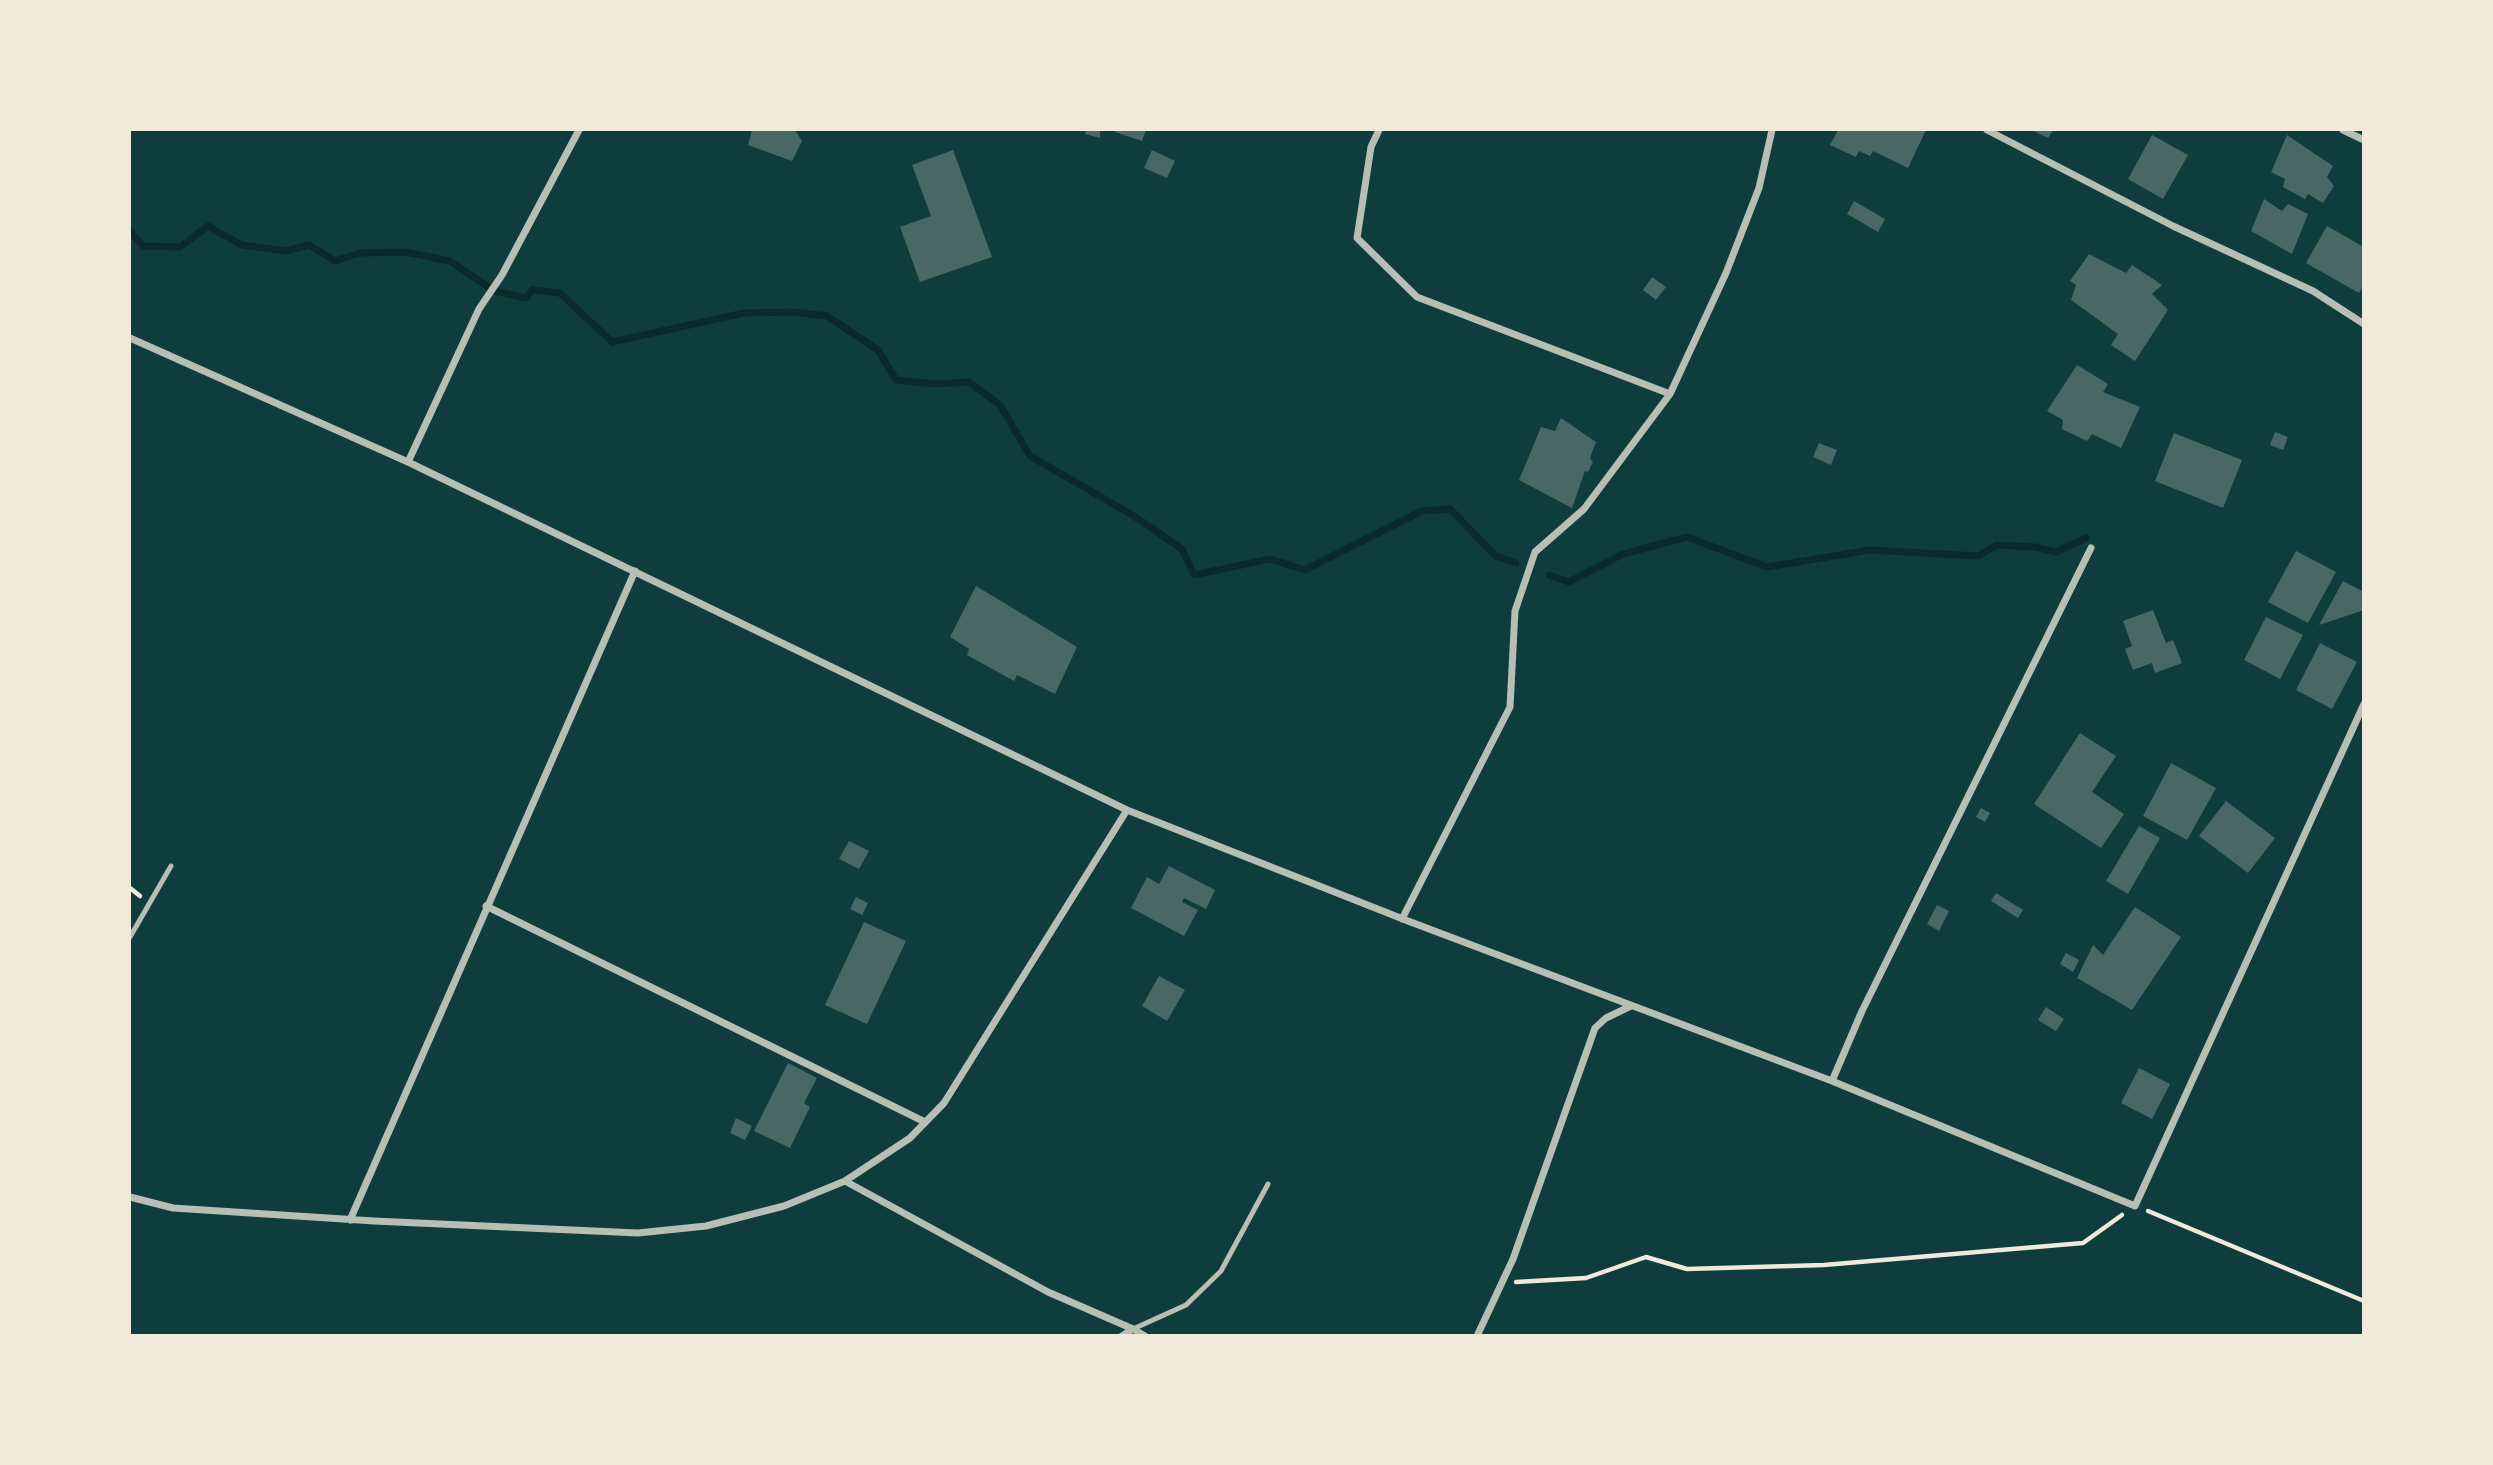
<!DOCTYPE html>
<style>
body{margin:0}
#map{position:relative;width:2493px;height:1465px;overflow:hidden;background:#0f3d3e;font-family:"PT Serif",serif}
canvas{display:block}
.frame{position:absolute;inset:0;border:131px solid #f1e9da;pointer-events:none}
</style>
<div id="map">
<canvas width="2493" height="1465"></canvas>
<div class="frame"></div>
</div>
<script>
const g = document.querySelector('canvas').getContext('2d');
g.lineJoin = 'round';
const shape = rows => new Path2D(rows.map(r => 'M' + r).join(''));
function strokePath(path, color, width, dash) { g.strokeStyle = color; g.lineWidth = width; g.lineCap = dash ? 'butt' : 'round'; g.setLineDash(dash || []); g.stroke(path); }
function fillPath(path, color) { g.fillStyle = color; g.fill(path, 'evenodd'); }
strokePath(shape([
 [130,231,143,246,180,247,208,226,242,245,286,251,309,245,335,261,360,253,405,252,450,261,494,291,526,298,532,290,560,293,612,342,744,313,793,312,827,316,878,350,896,380,935,384,969,382,1000,405,1030,456,1134,516,1182,549,1194,575,1270,559,1305,570,1422,511,1450,509,1496,556,1516,563],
 [1549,575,1569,582,1623,554,1687,537,1767,567,1870,550,1978,556,1997,545,2035,547,2056,552,2086,538]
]), '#0a2a2b', 7);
fillPath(shape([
 [752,130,795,130,802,141,792,161,748,145],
 [1086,130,1100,130,1100,138,1085,134],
 [1116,130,1146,130,1142,141,1115,132],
 [1838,130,1926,130,1908,168,1873,151,1870,156,1859,151,1856,157,1830,145],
 [2032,130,2053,130,2048,138],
 [2152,135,2188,155,2163,199,2128,179],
 [2287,135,2333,166,2327,177,2334,186,2323,203,2308,194,2305,199,2283,187,2285,179,2271,172],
 [953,150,992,257,920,282,900,227,931,216,912,165],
 [1152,150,1175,161,1167,178,1144,168],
 [2264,199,2282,211,2288,204,2308,214,2292,254,2251,231],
 [1854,201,1885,219,1878,232,1847,214],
 [2327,226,2364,247,2364,284,2359,293,2306,263],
 [2089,254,2126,273,2132,265,2162,285,2152,294,2168,310,2135,361,2111,345,2118,334,2071,300,2076,285,2070,281],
 [1652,277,1666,287,1656,300,1643,290],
 [2077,365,2108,384,2103,392,2140,407,2121,448,2092,434,2087,441,2062,429,2063,420,2047,411],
 [1561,418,1596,442,1590,458,1593,462,1588,472,1585,471,1572,508,1519,480,1541,427,1555,431],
 [2275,432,2288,437,2283,450,2270,445],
 [2174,433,2242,460,2223,508,2155,481],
 [1819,443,1837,450,1831,465,1813,457],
 [2296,551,2336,572,2308,623,2268,602],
 [2343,581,2364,592,2364,610,2319,625],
 [976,586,1077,647,1055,694,1017,675,1014,681,967,655,969,649,950,637],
 [2153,610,2166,643,2173,640,2182,663,2155,673,2152,663,2133,670,2125,649,2132,646,2123,621],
 [2266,617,2303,635,2280,679,2244,660],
 [2320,643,2357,662,2332,709,2296,690],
 [2080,733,2116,756,2092,792,2124,814,2101,848,2034,804],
 [2171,763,2216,788,2187,840,2143,816],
 [2226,801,2275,838,2248,873,2199,836],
 [1981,808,1990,813,1985,822,1976,817],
 [2139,826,2160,838,2128,894,2106,881],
 [849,841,869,851,859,869,839,859],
 [1169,866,1215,890,1206,909,1184,898,1182,902,1198,910,1184,936,1131,908,1147,877,1159,884],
 [1996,893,2023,910,2018,918,1991,901],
 [856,897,868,903,862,915,850,909],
 [1937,905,1949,911,1939,931,1927,924],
 [2135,907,2181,937,2132,1010,2077,978,2093,945,2103,955],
 [864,922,906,941,867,1024,825,1005],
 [2066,953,2079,960,2073,972,2060,964],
 [1159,976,1185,990,1167,1021,1142,1006],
 [2046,1007,2064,1019,2056,1031,2038,1020],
 [788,1063,817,1078,804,1103,810,1107,790,1148,754,1131],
 [2139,1068,2170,1084,2152,1119,2121,1103],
 [736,1118,752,1126,745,1140,730,1133]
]), '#486865');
strokePath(shape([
 [130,888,140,896],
 [2148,1211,2364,1301],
 [1516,1282,1586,1278,1646,1257,1687,1269,1824,1265,2083,1243,2122,1215]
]), '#f1e9da', 4.5);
strokePath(shape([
 [130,937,171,866],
 [1133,1329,1186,1305,1221,1271,1268,1184]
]), '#b8beb3', 5);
strokePath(shape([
 [1379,130,1371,147,1357,238,1417,297,1670,394],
 [1987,130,2173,226,2313,291,2364,324],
 [2343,130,2364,140],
 [130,338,408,462,1127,810,1408,921,1832,1081,2135,1206,2364,704],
 [408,462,479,309,502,275,579,130],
 [486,906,925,1122],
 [1402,919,1510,707,1515,611,1535,552,1584,509,1670,394,1726,273,1759,188,1772,130],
 [1832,1081,1862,1011,2091,548],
 [845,1181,1048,1292,1133,1329,1122,1336],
 [130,1197,173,1208,374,1221,638,1233,706,1226,784,1206,845,1181,910,1138,944,1103,1127,810],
 [350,1220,635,571],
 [1133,1329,1145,1336],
 [1477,1336,1513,1259,1595,1028,1606,1018,1631,1006]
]), '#b8beb3', 7);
</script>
